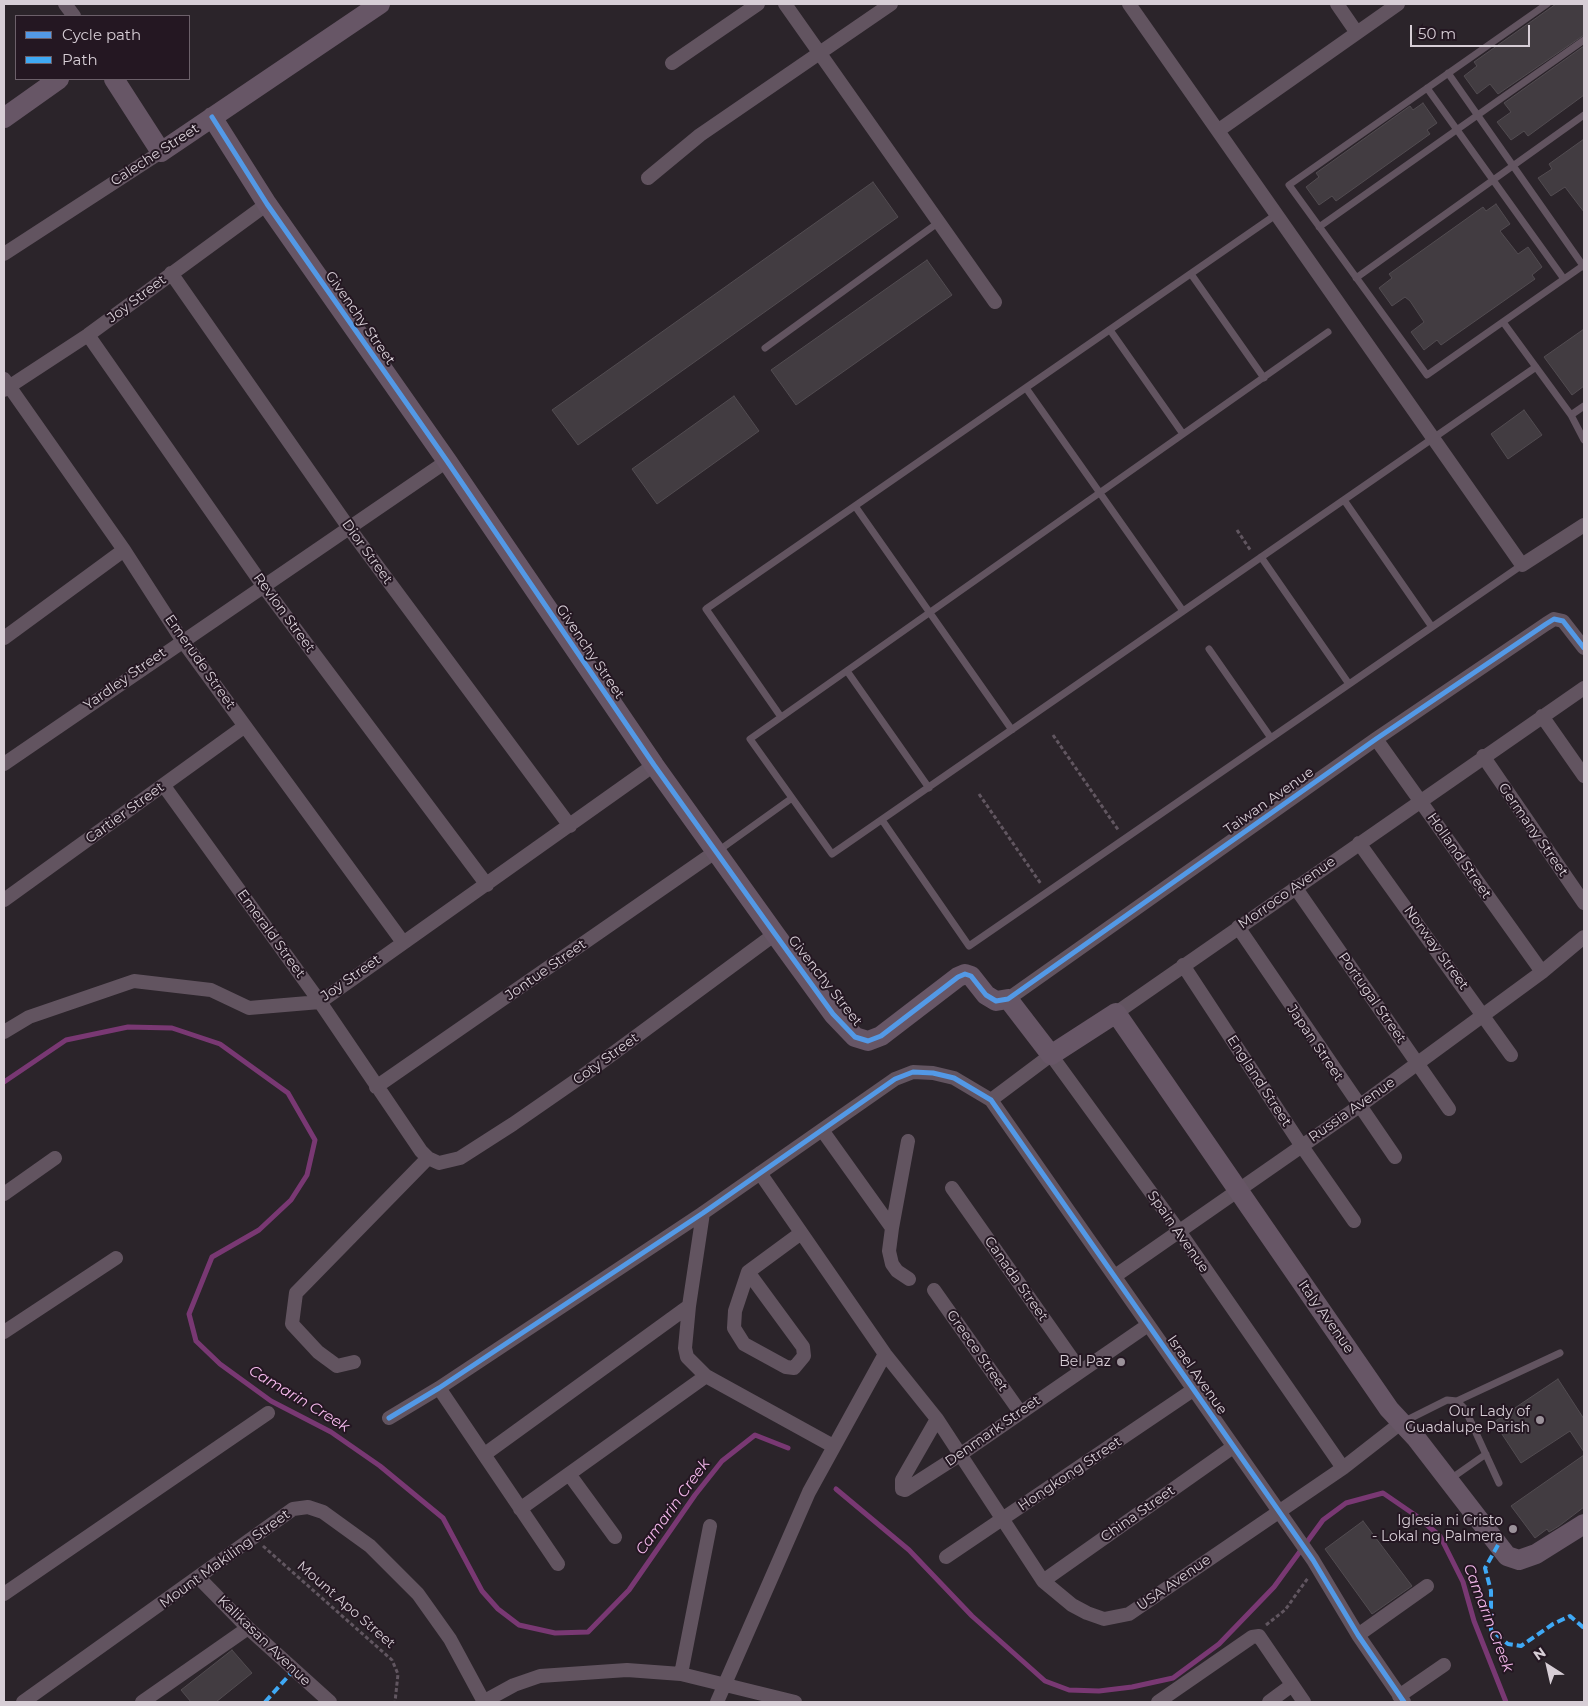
<!DOCTYPE html>
<style>
body{margin:0}
#map{position:relative;width:1588px;height:1706px;overflow:hidden;background:#2b242a;font-family:Montserrat,sans-serif}
canvas{display:block}
.frame{position:absolute;inset:0;border:5px solid #d7ced6;pointer-events:none}
.legend{position:absolute;left:15px;top:15px;width:175px;height:65px;box-sizing:border-box;background:#241722;border:1px solid #6c606a;margin:0;padding:6px 9px;list-style:none;font-size:15px;color:#d7ced6}
.legend li{display:flex;align-items:center;gap:10px;height:25px}
.legend b{width:25px;border:1px solid #6c606a}
.north{position:absolute;left:1523px;top:1641px;width:50px;height:50px;-webkit-text-stroke:4px #241722;paint-order:stroke;rotate:325deg;font-size:14px;font-weight:700;line-height:20px;text-align:center;color:#d7ced6}
.north::after{content:'';display:block;margin:auto;width:18px;height:22px;background:#d7ced6;clip-path:polygon(50% 0,100% 100%,50% 72%,0 100%)}
.scale{position:absolute;left:1410px;top:25px;width:120px;height:22px;box-sizing:border-box;border:2px solid #d7ced6;border-top:0;padding-left:6px;font-size:15px;line-height:18px;white-space:nowrap;color:#d7ced6;-webkit-text-stroke:4px #241722;paint-order:stroke}
</style>
<div id="map">
<canvas width="1588" height="1706"></canvas>
<div class="frame"></div>
<ul class="legend">
<li><b style="height:6px;background:#5399e6"></b>Cycle path</li>
<li><b style="height:6px;background:#3fa9f5"></b>Path</li>
</ul>
<div class="north">N</div>
<div class="scale">50 m</div>
</div>
<script>
const g = document.querySelector('canvas').getContext('2d');
g.lineJoin = 'round';
const shape = rows => new Path2D(rows.map(r => 'M' + r).join(''));
function strokePath(path, color, width, dash) { g.strokeStyle = color; g.lineWidth = width; g.lineCap = dash ? 'butt' : 'round'; g.setLineDash(dash || []); g.stroke(path); }
function fillPath(path, color) { g.fillStyle = color; g.fill(path, 'evenodd'); }
function label(font, color, halo, rows, align = 'center') {
  g.font = font + ' Montserrat,sans-serif'; g.lineWidth = 4; g.setLineDash([]); g.textBaseline = 'middle'; g.strokeStyle = halo; g.fillStyle = color; for (const [text, x, y, turn = 0] of rows) {
    g.save(); g.translate(x, y); g.rotate((+turn || 0) * Math.PI / 180); g.textAlign = isNaN(turn) ? turn : align; if (halo) g.strokeText(text, 0, 0); g.fillText(text, 0, 0); g.restore();
  }
}
strokePath(shape([
 [4,1082,66,1040,128,1027,172,1028,220,1044,288,1093,315,1140,307,1175,291,1200,259,1230,212,1257,189,1314,196,1341,220,1364,271,1401,331,1432,380,1466,443,1518,482,1591,498,1609,519,1625,555,1633,588,1632,629,1590,695,1495,722,1461,755,1435,788,1448],
 [836,1489,909,1550,972,1616,1045,1681,1069,1690,1099,1691,1132,1687,1173,1678,1219,1644,1274,1587,1323,1520,1346,1503,1383,1493,1415,1515,1440,1536,1463,1582,1474,1621,1506,1702]
]), '#793873', 5);
const building = shape([
 [1556,4,1584,4,1584,35,1498,94,1490,84,1477,94,1464,76,1477,66,1474,62,1556,4],
 [1584,46,1584,95,1528,136,1524,131,1511,140,1497,122,1511,112,1504,103,1584,46],
 [1423,103,1437,123,1427,130,1430,134,1336,201,1332,196,1319,205,1306,187,1319,177,1316,173,1410,106,1413,110,1423,103],
 [1584,139,1584,212,1565,187,1551,196,1538,178,1552,169,1549,164,1584,139],
 [873,182,898,217,578,445,552,410,873,182],
 [1496,204,1510,224,1500,231,1518,254,1528,247,1542,267,1532,275,1535,279,1441,345,1437,340,1424,350,1411,332,1424,322,1410,301,1405,297,1392,306,1379,288,1392,278,1389,274,1483,207,1486,211,1496,204],
 [927,260,952,295,796,405,771,370,927,260],
 [1584,329,1584,386,1572,395,1544,357,1584,329],
 [734,396,759,431,657,504,632,469,734,396],
 [1524,410,1542,435,1508,459,1491,434,1524,410],
 [1558,1379,1584,1419,1584,1452,1570,1431,1521,1463,1494,1422,1558,1379],
 [1584,1455,1584,1507,1559,1526,1549,1532,1547,1529,1535,1538,1511,1506,1584,1455],
 [1363,1521,1412,1586,1372,1614,1325,1549,1363,1521],
 [232,1650,252,1673,216,1702,191,1702,181,1690,232,1650]
]);
fillPath(building, '#423c41');
strokePath(building, '#524c51', 1);
strokePath(shape([
 [1237,530,1251,551],
 [1053,735,1119,831],
 [979,794,1041,884],
 [263,1546,392,1660,398,1674,395,1702],
 [1266,1625,1285,1610,1308,1578]
]), '#615660', 3, [4, 2.5]);
strokePath(shape([
 [1547,4,1289,185,1427,375,1584,265],
 [1448,73,1584,267],
 [1427,88,1564,279],
 [1319,227,1584,40],
 [1191,274,1264,378],
 [1356,278,1584,115],
 [1503,322,1571,415,1584,440],
 [1110,330,1183,434],
 [1328,332,750,739,832,854,1536,367],
 [765,348,939,222],
 [1026,388,1183,611],
 [1571,415,1584,406],
 [1344,500,1432,627],
 [855,506,1012,730],
 [1261,557,1349,684],
 [1209,649,1271,738],
 [847,671,929,788],
 [781,717,706,609,1277,214],
 [882,820,969,946,1522,565],
 [718,851,792,798],
 [1457,1401,1560,1353],
 [1403,1422,1447,1400,1457,1401,1465,1409,1499,1483],
 [1449,1480,1486,1454]
]), '#625460', 7);
strokePath(shape([
 [65,4,74,16],
 [785,4,995,302],
 [1129,4,1522,565,1584,525],
 [1337,4,1357,33],
 [672,63,758,4],
 [1219,130,1398,4],
 [648,178,700,135,891,4],
 [4,254,161,152],
 [171,273,349,528,570,826],
 [88,335,264,587,487,885],
 [4,379,124,550,182,640,402,941],
 [4,390,88,335,267,204],
 [4,638,124,550],
 [1542,716,1584,776],
 [1376,739,1542,972],
 [1483,756,1584,903],
 [4,764,447,461],
 [164,786,320,1002,421,1151,428,1158,439,1163,460,1158,513,1124,588,1072,775,934],
 [1359,843,1511,1055],
 [1295,887,1449,1109],
 [4,900,245,726],
 [1238,927,1395,1157],
 [1183,965,1301,1145,1354,1221],
 [1008,999,1376,739,1546,624,1554,619,1563,621,1584,648],
 [1116,1013,1584,688],
 [4,1032,29,1017,134,981,211,990,249,1008,320,1002,654,765],
 [376,1087,715,852],
 [991,1100,1051,1055,1179,1231,1343,1468],
 [822,1130,892,1228,908,1141],
 [760,1173,885,1354,937,1419,1043,1581,1072,1605,1087,1613,1104,1619,1129,1614,1343,1468,1402,1422],
 [952,1188,1080,1370],
 [4,1194,55,1158],
 [703,1213,689,1306,685,1348,687,1357,706,1376,833,1446],
 [892,1228,889,1251,892,1264,897,1271,909,1279],
 [748,1272,803,1347,804,1356,794,1368,786,1367,744,1344,734,1328,735,1311,748,1272,801,1233],
 [1115,1276,1358,1107,1542,972,1584,937],
 [934,1290,1020,1412],
 [4,1332,116,1258],
 [354,1362,337,1366,318,1352,292,1324,296,1293,428,1158],
 [439,1388,558,1564],
 [389,1418,439,1388,703,1213,895,1079,913,1072,933,1073,954,1078,991,1100,1313,1560,1358,1635,1404,1702],
 [937,1419,902,1480,902,1489,905,1490,961,1454,1148,1325],
 [485,1454,689,1306],
 [569,1474,615,1537],
 [520,1509,706,1376],
 [946,1557,1193,1390],
 [199,1578,248,1628,330,1702],
 [1043,1581,1233,1447],
 [4,1594,268,1413],
 [1358,1635,1427,1586],
 [681,1674,710,1526],
 [1399,1696,1444,1665],
 [23,1702,293,1509,308,1507,323,1512,370,1546,418,1594,450,1639,484,1702],
 [142,1702,248,1628],
 [483,1702,514,1685,540,1676,627,1670,681,1674,795,1702],
 [717,1702,809,1492,885,1354],
 [1158,1702,1252,1637,1259,1636,1304,1702],
 [1269,1702,1292,1685]
]), '#625460', 14);
strokePath(shape([
 [114,79,161,152,380,4],
 [212,117,267,204,447,461,654,765,775,934,833,1014,855,1037,868,1041,881,1036,958,977,965,974,971,976,986,995,996,1001,1008,999,1051,1055,1116,1013,1389,1409,1416,1438,1507,1556,1519,1560,1536,1554,1584,1524],
 [4,118,59,79]
]), '#675666', 20);
strokePath(shape([
 [1498,1545,1485,1568,1491,1591,1491,1630,1508,1644,1521,1646,1553,1624,1570,1616,1584,1628],
 [265,1702,293,1671]
]), '#3fa9f5', 4, [8, 4]);
strokePath(shape([
 [212,117,267,204,447,461,654,765,775,934,833,1014,855,1037,868,1041,881,1036,958,977,965,974,971,976,986,995,996,1001,1008,999,1376,739,1546,624,1554,619,1563,621,1584,648],
 [389,1418,439,1388,703,1213,895,1079,913,1072,933,1073,954,1078,991,1100,1313,1560,1358,1635,1404,1702]
]), '#5399e6', 5);
for (const [x, y, r, color] of [
 [1121,1362,5,"#9b929a"],
 [1540,1420,5,"#9b929a"],
 [1513,1529,5,"#9b929a"]
]) { const dot = new Path2D(); dot.arc(x, y, r, 0, 2 * Math.PI); g.fillStyle = color; g.fill(dot); strokePath(dot, '#241722', 2); }
label('14px', '#d7ced6', '#241722', [
 ["Caleche Street",155,155,-33],
 ["Joy Street",137,299,-37],
 ["Givenchy Street",360,318,55],
 ["Dior Street",367,552,54],
 ["Revlon Street",284,613,54],
 ["Givenchy Street",590,652,56],
 ["Emerude Street",200,662,55],
 ["Yardley Street",125,679,-35],
 ["Taiwan Avenue",1269,801,-35],
 ["Cartier Street",125,813,-36],
 ["Germany Street",1533,830,55],
 ["Holland Street",1459,856,55],
 ["Morroco Avenue",1287,893,-35],
 ["Emerald Street",271,934,54],
 ["Norway Street",1436,948,54],
 ["Jontue Street",546,970,-35],
 ["Joy Street",351,978,-35],
 ["Givenchy Street",825,981,52],
 ["Portugal Street",1372,998,55],
 ["Japan Street",1315,1043,56],
 ["Coty Street",606,1059,-36],
 ["England Street",1259,1081,57],
 ["Russia Avenue",1352,1110,-35],
 ["Spain Avenue",1178,1232,55],
 ["Canada Street",1016,1279,55],
 ["Italy Avenue",1326,1317,55],
 ["Greece Street",977,1351,55],
 ["Israel Avenue",1197,1375,55],
 ["Denmark Street",993,1431,-35],
 ["Hongkong Street",1070,1474,-34],
 ["China Street",1138,1514,-35],
 ["Mount Makiling Street",225,1559,-36],
 ["USA Avenue",1174,1583,-35],
 ["Mount Apo Street",346,1605,41],
 ["Kalikasan Avenue",264,1641,44]
]);
label('14px', '#d7ced6', '#241722', [
 ["Bel Paz",1111,1362],
 ["Our Lady of",1530,1412],
 ["Guadalupe Parish",1530,1428],
 ["Iglesia ni Cristo",1503,1521],
 ["- Lokal ng Palmera",1503,1537]
], 'right');
label('italic 15px', '#f5b9ec', '#241722', [
 ["Camarin Creek",299,1399,31],
 ["Camarin Creek",673,1507,-54],
 ["Camarin Creek",1488,1618,69]
]);
</script>
